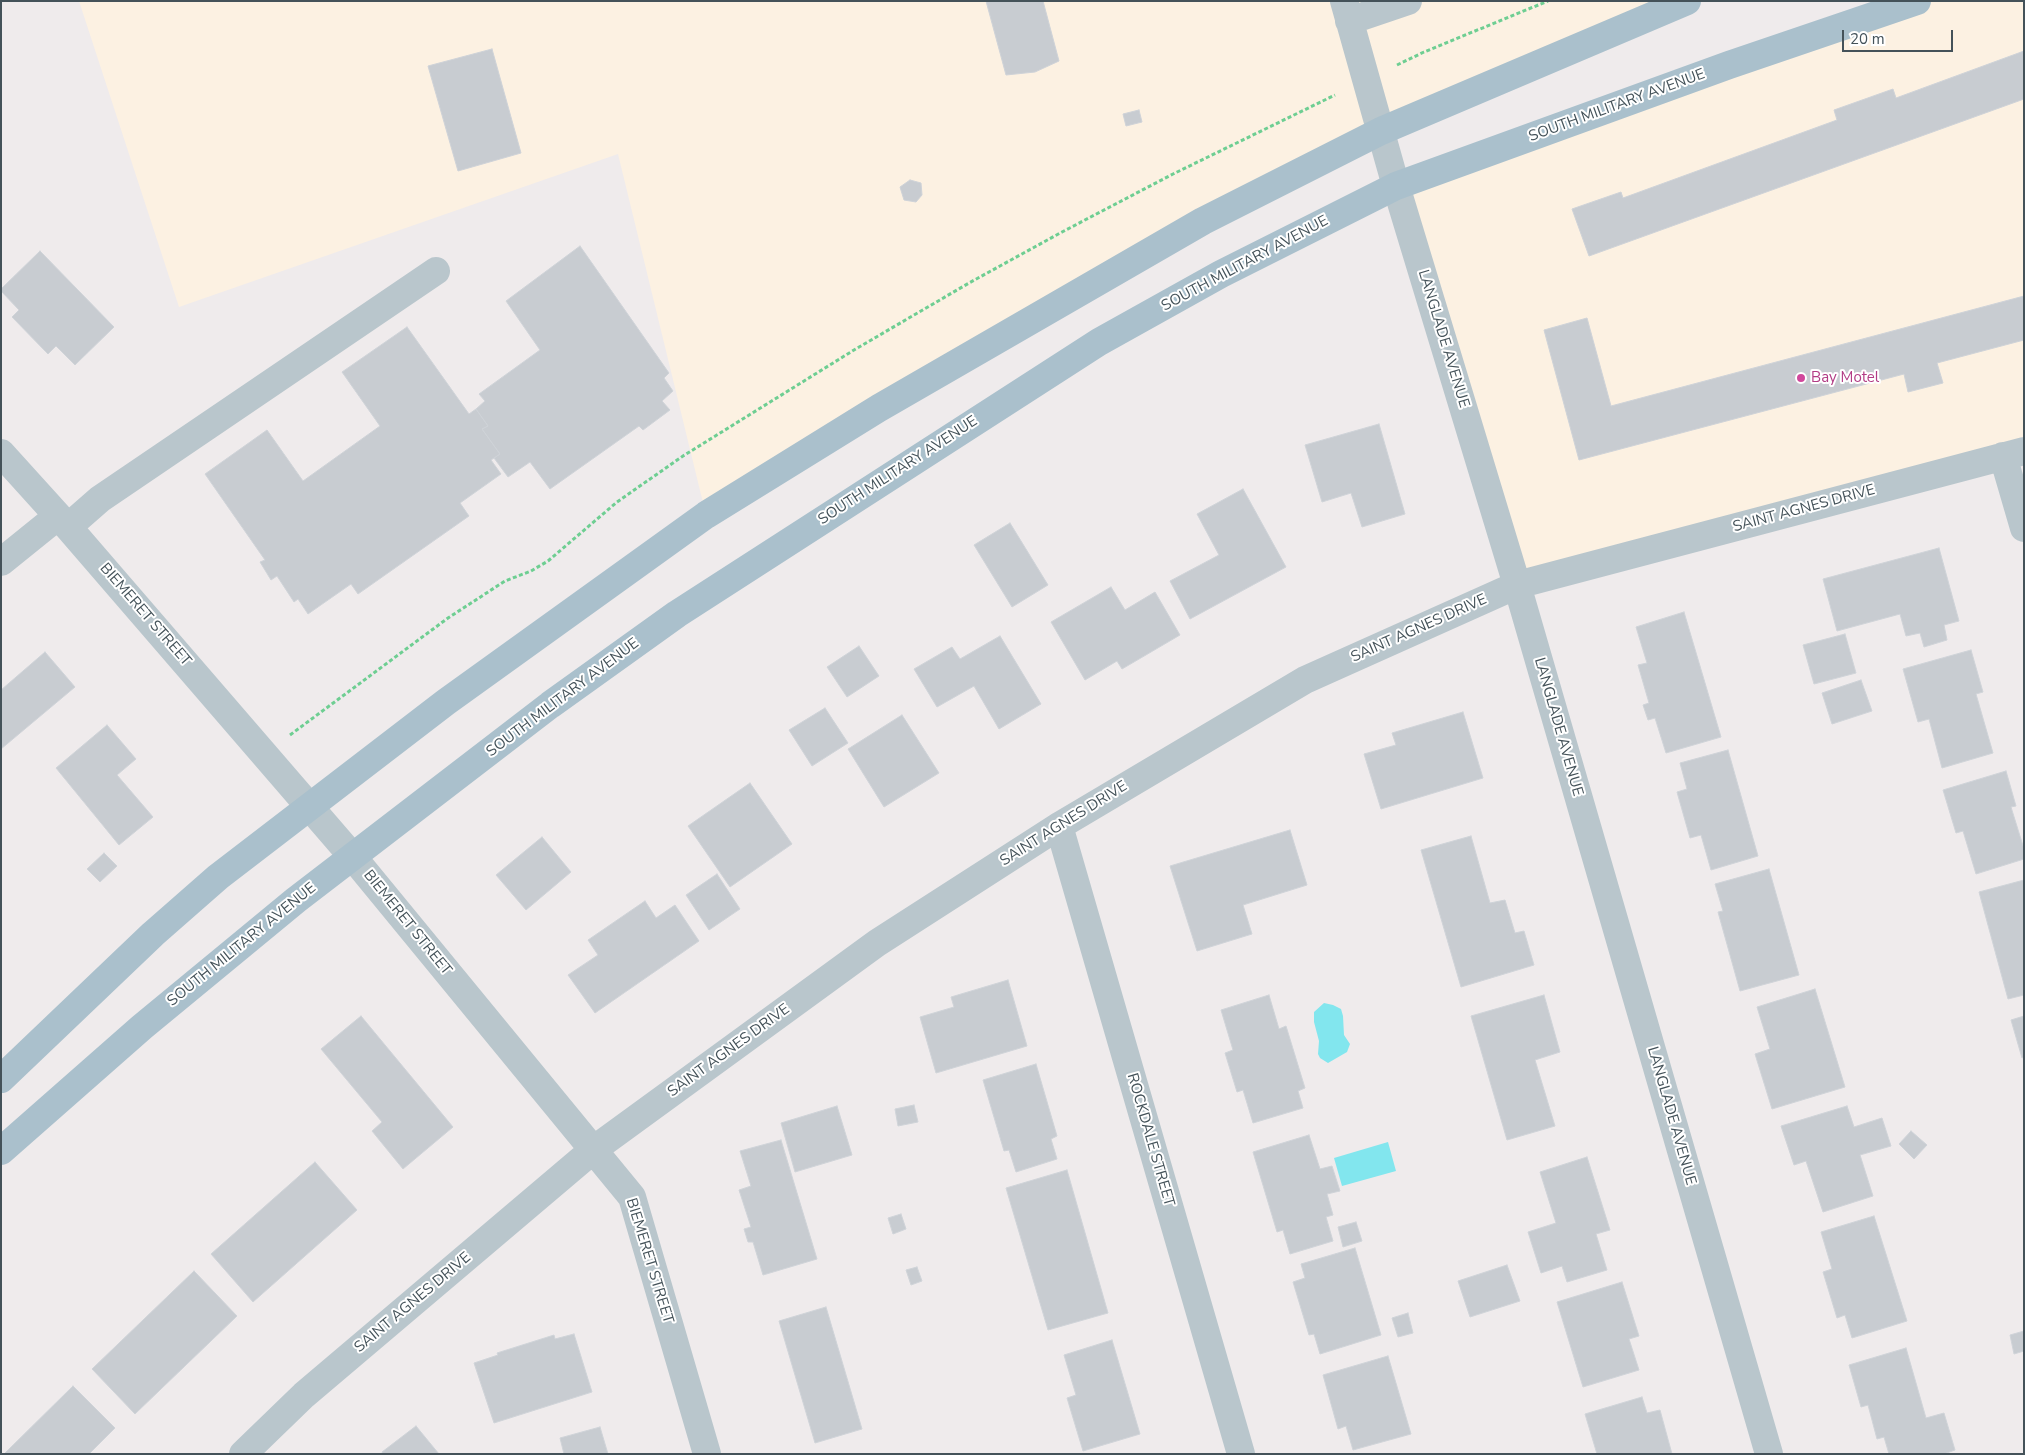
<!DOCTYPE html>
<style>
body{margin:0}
#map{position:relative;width:2025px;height:1455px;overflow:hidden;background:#efebec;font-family:"Nunito Sans",sans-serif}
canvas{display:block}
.frame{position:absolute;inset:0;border:2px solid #445259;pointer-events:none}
.scale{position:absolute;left:1842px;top:30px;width:111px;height:22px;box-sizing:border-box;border:2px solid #445259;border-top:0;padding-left:6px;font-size:15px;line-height:18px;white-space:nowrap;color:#445259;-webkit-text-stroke:4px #fff;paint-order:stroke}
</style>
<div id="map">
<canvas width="2025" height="1455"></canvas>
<div class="frame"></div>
<div class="scale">20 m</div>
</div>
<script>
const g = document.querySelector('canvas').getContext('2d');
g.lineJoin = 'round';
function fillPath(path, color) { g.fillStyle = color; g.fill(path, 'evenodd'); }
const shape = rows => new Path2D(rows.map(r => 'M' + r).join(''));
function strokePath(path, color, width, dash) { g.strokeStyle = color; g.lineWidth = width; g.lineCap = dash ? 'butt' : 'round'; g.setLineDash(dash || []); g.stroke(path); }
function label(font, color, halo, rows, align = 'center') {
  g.font = font + ' "Nunito Sans",sans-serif'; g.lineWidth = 4; g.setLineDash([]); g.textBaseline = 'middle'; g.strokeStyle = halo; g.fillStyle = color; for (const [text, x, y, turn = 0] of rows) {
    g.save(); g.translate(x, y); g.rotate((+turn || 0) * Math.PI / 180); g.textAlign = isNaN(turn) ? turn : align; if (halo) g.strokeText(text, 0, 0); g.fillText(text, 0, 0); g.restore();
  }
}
fillPath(shape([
 [79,1,1687,1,1381,131,706,515,618,154,179,307],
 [1917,1,2024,1,2024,451,1517,585,1396,186]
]), '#fcf1e2');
fillPath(shape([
 [1324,1003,1333,1005,1341,1009,1343,1016,1344,1035,1350,1044,1347,1052,1328,1063,1320,1058,1318,1054,1319,1041,1314,1022,1314,1012],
 [1388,1142,1396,1171,1342,1186,1334,1158]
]), '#82e6ee');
const building = shape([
 [986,1,1043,1,1059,61,1035,72,1006,75,986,1],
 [492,49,521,153,458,171,428,66,492,49],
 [2024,51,2024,99,1589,256,1572,209,1621,192,1623,198,1837,120,1834,110,1893,89,1896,98,2024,51],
 [1139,110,1142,122,1126,126,1123,114,1139,110],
 [910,180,921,183,922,195,916,202,904,200,900,187,910,180],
 [580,246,669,373,664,378,673,391,662,401,670,410,643,430,639,426,550,489,530,462,508,477,494,458,500,454,482,429,488,426,476,409,485,401,479,394,540,350,506,301,580,246],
 [40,251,114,327,75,365,56,346,48,354,12,317,19,310,1,291,1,289,40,251],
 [2024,296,2024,340,1937,363,1943,383,1908,392,1904,374,1579,460,1544,330,1587,318,1611,406,2024,296],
 [407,327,469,414,476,409,488,426,482,429,500,454,491,460,501,474,460,503,469,516,358,594,351,584,308,614,298,599,294,602,277,576,271,580,260,562,265,560,205,474,267,430,303,481,380,426,342,372,407,327],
 [1379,424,1405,514,1362,527,1351,493,1322,502,1305,445,1379,424],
 [1243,489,1286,567,1190,619,1170,581,1219,555,1197,514,1243,489],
 [1010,523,1048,585,1012,607,974,545,1010,523],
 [1939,548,1959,621,1944,625,1947,640,1924,647,1920,633,1906,636,1900,614,1837,631,1823,579,1939,548],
 [1111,587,1125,610,1155,592,1180,635,1122,669,1117,661,1085,680,1051,622,1111,587],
 [1684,612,1721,737,1666,753,1655,718,1648,720,1643,705,1649,703,1638,665,1647,663,1636,627,1684,612],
 [1845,634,1856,673,1814,684,1803,645,1845,634],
 [1000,636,1041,704,999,729,974,686,937,707,914,669,952,647,960,659,1000,636],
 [859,646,879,676,847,697,827,667,859,646],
 [1971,650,1983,692,1976,694,1993,753,1942,768,1929,719,1918,722,1903,669,1971,650],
 [45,652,75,687,1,749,1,690,45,652],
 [1861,680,1872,711,1832,724,1822,693,1861,680],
 [825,708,848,743,812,766,789,730,825,708],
 [1463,712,1483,778,1381,809,1364,754,1396,745,1392,733,1463,712],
 [902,715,939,773,884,807,848,749,902,715],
 [107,725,136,759,117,775,153,817,119,845,56,768,107,725],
 [1728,750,1758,856,1711,870,1701,835,1690,838,1677,792,1687,789,1680,763,1728,750],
 [2006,771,2016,806,2011,807,2024,849,2024,859,1976,874,1963,831,1956,833,1943,790,2006,771],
 [750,783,792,844,730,887,688,826,750,783],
 [1290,830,1307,885,1243,905,1252,934,1197,951,1170,866,1290,830],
 [1471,836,1490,903,1505,900,1515,933,1524,931,1534,965,1461,987,1421,850,1471,836],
 [542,837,571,872,526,910,496,875,542,837],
 [104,853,117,866,100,882,87,869,104,853],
 [1769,869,1799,975,1740,991,1718,912,1723,911,1715,884,1769,869],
 [717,874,740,909,709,930,686,895,717,874],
 [2024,880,2024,995,2008,999,1979,892,2024,880],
 [645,901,656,918,675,905,699,941,595,1013,568,975,598,955,588,940,645,901],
 [1008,980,1027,1046,936,1073,920,1017,954,1007,951,997,1008,980],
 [1815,989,1845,1087,1772,1109,1755,1054,1770,1049,1757,1007,1815,989],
 [1269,995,1279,1029,1286,1026,1305,1088,1298,1091,1303,1108,1253,1123,1243,1090,1237,1092,1225,1053,1233,1050,1221,1010,1269,995],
 [1544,995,1560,1052,1535,1060,1555,1126,1507,1140,1471,1016,1544,995],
 [361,1016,453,1127,403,1169,372,1131,382,1122,321,1049,361,1016],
 [2024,1016,2024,1057,2022,1058,2011,1020,2024,1016],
 [1036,1064,1057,1136,1051,1139,1057,1159,1016,1172,1009,1150,1004,1151,983,1080,1036,1064],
 [914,1105,918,1122,898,1126,895,1109,914,1105],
 [837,1106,852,1155,795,1172,781,1123,837,1106],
 [1847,1106,1854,1127,1882,1118,1891,1146,1860,1155,1873,1196,1823,1212,1806,1161,1794,1165,1781,1126,1847,1106],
 [1911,1131,1927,1145,1914,1159,1899,1144,1911,1131],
 [1309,1135,1320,1169,1332,1166,1340,1191,1327,1194,1333,1215,1326,1217,1333,1241,1290,1254,1283,1230,1277,1232,1253,1152,1309,1135],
 [781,1140,817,1259,763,1275,753,1242,748,1242,744,1229,751,1227,739,1190,751,1186,740,1151,781,1140],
 [1587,1157,1610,1230,1596,1234,1607,1270,1567,1282,1562,1266,1541,1273,1528,1232,1556,1223,1540,1172,1587,1157],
 [315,1162,357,1210,253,1302,211,1254,315,1162],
 [1067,1170,1108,1313,1048,1330,1006,1188,1067,1170],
 [901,1214,906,1229,893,1234,888,1218,901,1214],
 [1874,1216,1907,1321,1852,1338,1845,1315,1837,1318,1823,1272,1832,1269,1821,1232,1874,1216],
 [1356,1222,1362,1241,1343,1247,1338,1227,1356,1222],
 [1355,1248,1381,1335,1320,1354,1314,1334,1309,1335,1293,1282,1305,1278,1301,1264,1355,1248],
 [1507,1265,1520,1301,1470,1317,1458,1281,1507,1265],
 [917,1267,922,1281,911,1285,906,1270,917,1267],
 [194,1271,237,1316,135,1414,92,1369,194,1271],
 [1622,1282,1639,1336,1629,1339,1639,1370,1583,1387,1557,1302,1622,1282],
 [826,1307,862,1429,815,1443,779,1321,826,1307],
 [1408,1313,1413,1333,1398,1337,1392,1318,1408,1313],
 [2024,1331,2024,1351,2014,1354,2010,1335,2024,1331],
 [574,1334,592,1392,494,1423,474,1363,498,1355,497,1353,554,1335,555,1339,574,1334],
 [1112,1340,1140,1434,1083,1451,1067,1398,1076,1395,1064,1355,1112,1340],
 [1906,1348,1926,1418,1944,1413,1955,1450,1944,1454,1889,1454,1884,1437,1877,1439,1868,1405,1861,1407,1849,1365,1906,1348],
 [1388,1356,1411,1434,1353,1450,1346,1426,1338,1429,1323,1375,1388,1356],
 [73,1386,115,1428,89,1454,4,1454,73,1386],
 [1642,1397,1647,1413,1660,1410,1672,1454,1597,1454,1585,1414,1642,1397],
 [416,1426,439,1454,383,1454,382,1452,416,1426],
 [600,1427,608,1454,564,1454,560,1438,600,1427]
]);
fillPath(building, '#c8ccd1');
strokePath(building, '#cfd3d8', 1);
strokePath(shape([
 [1397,65,1424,52,1548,1],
 [290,735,448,618,505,581,531,571,548,561,617,502,683,456,854,350,969,283,1062,232,1173,174,1335,95]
]), '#6ece92', 3, [4, 2.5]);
strokePath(shape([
 [1344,1,1396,186,1517,585,1769,1454],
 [1349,21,1408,1],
 [1,453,68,527,352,856,632,1197,707,1454],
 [2003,456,2024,528],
 [68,527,100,499,436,271],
 [1,562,58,516],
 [1059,826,1241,1454],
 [243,1454,304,1395,593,1150,877,943,1059,826,1305,680,1517,585,2024,451]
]), '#b9c6cc', 28);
strokePath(shape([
 [1,1079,153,934,218,877,446,702,706,515,879,408,1203,221,1381,131,1687,1],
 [1,1151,142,1027,296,900,550,705,677,614,1099,342,1221,274,1396,186,1729,65,1917,1]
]), '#aac0cc', 28);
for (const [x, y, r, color] of [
 [1801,378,5,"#d1479c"]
]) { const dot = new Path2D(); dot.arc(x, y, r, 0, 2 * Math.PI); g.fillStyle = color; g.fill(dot); strokePath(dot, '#fff', 2); }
label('15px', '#445259', '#fff', [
 ["SOUTH MILITARY AVENUE",1617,106,-20],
 ["SOUTH MILITARY AVENUE",1245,264,-28],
 ["LANGLADE AVENUE",1443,339,73],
 ["SOUTH MILITARY AVENUE",898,471,-33],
 ["SAINT AGNES DRIVE",1804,509,-15],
 ["BIEMERET STREET",145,615,49],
 ["SAINT AGNES DRIVE",1419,629,-24],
 ["SOUTH MILITARY AVENUE",563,698,-37],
 ["LANGLADE AVENUE",1558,727,74],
 ["SAINT AGNES DRIVE",1064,824,-32],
 ["BIEMERET STREET",407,923,51],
 ["SOUTH MILITARY AVENUE",242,945,-39],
 ["SAINT AGNES DRIVE",729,1051,-36],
 ["LANGLADE AVENUE",1671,1116,74],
 ["ROCKDALE STREET",1150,1140,74],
 ["BIEMERET STREET",649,1261,73],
 ["SAINT AGNES DRIVE",413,1303,-40]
]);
label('15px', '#b23c85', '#fff', [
 ["Bay Motel",1811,378]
], 'left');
</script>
